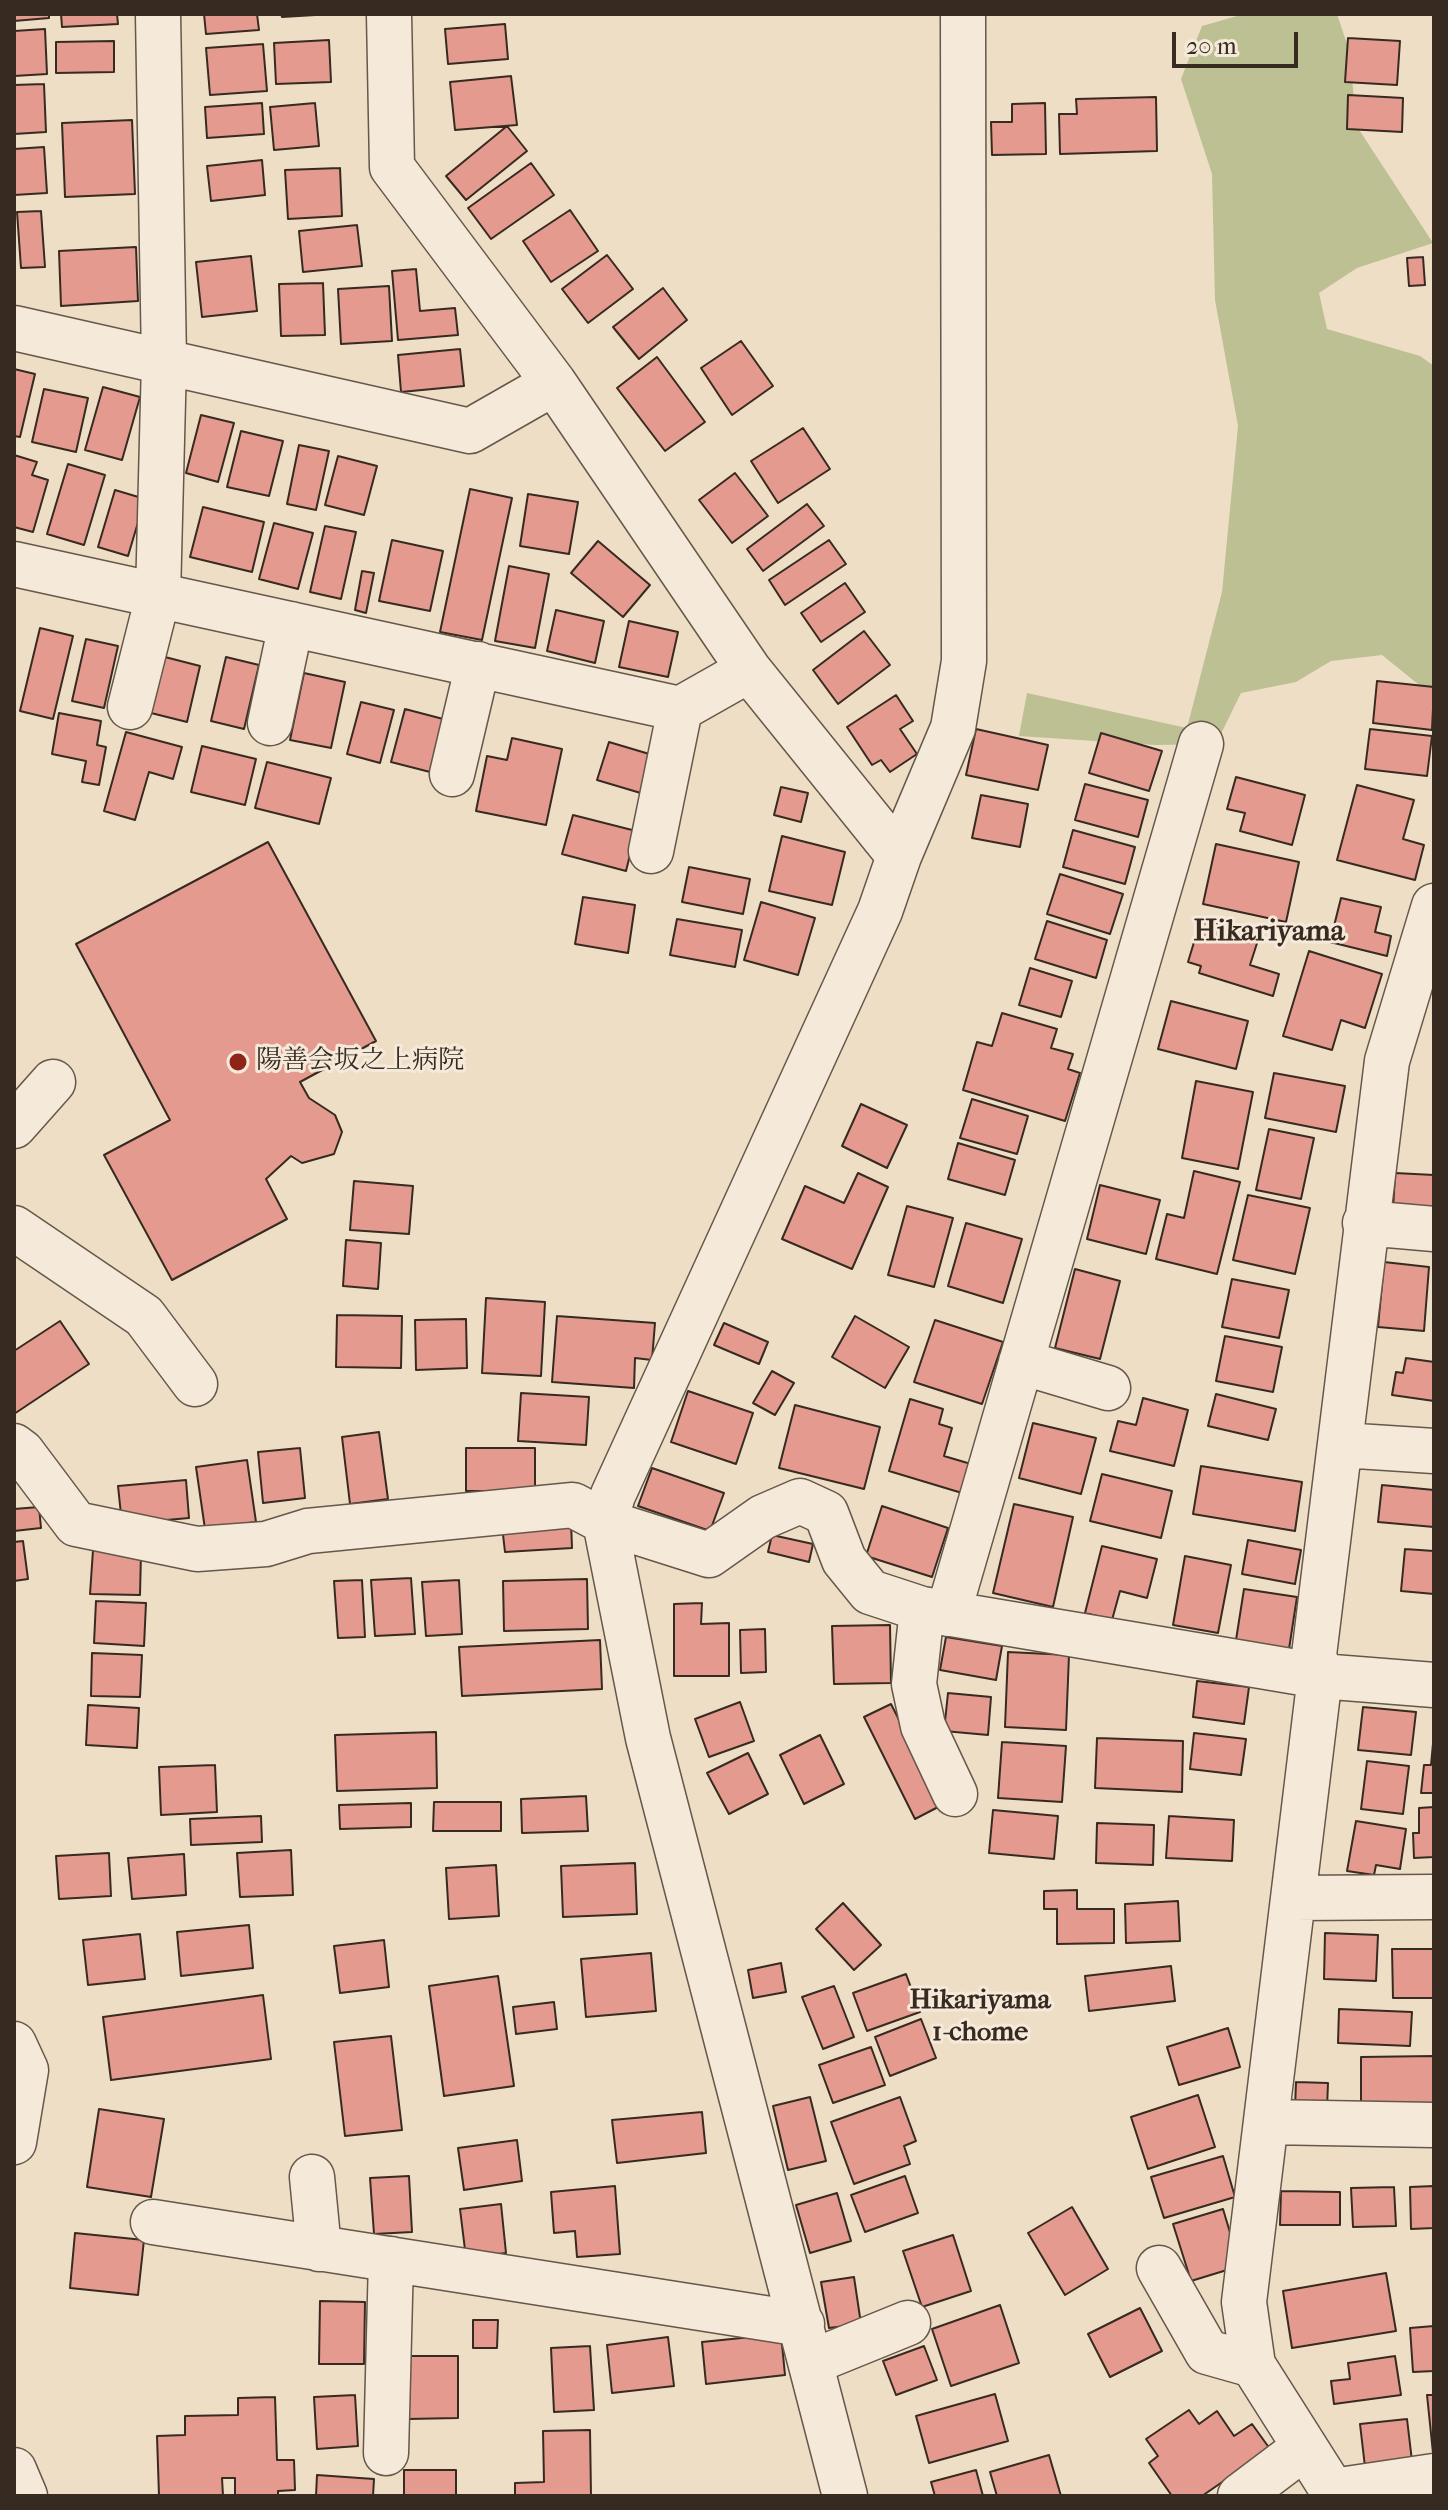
<!DOCTYPE html>
<meta charset="utf-8">
<style>
body{margin:0}
#map{position:relative;width:1448px;height:2510px;overflow:hidden;background:#efdec6;font-family:"IM FELL French Canon",serif}
canvas{display:block}
.frame{position:absolute;inset:0;border:16px solid #372a20;pointer-events:none}
.scale{position:absolute;left:1172px;top:32px;width:126px;height:36px;box-sizing:border-box;border:4px solid #372a20;border-top:0;padding-left:10px;font-size:24px;line-height:28px;white-space:nowrap;color:#372a20;-webkit-text-stroke:6px #f5eada;paint-order:stroke}
</style>
<div id="map">
<canvas width="1448" height="2510"></canvas>
<div class="frame"></div>
<div class="scale">20 m</div>
</div>
<script>
const g = document.querySelector('canvas').getContext('2d');
g.lineJoin = 'round';
function fillPath(path, color) { g.fillStyle = color; g.fill(path, 'evenodd'); }
const shape = rows => new Path2D(rows.map(r => 'M' + r).join(''));
function strokePath(path, color, width, dash) { g.strokeStyle = color; g.lineWidth = width; g.lineCap = dash ? 'butt' : 'round'; g.setLineDash(dash || []); g.stroke(path); }
function label(font, color, halo, rows, align = 'center') {
  g.font = font + ' "IM FELL French Canon","Noto Serif JP",serif'; g.lineWidth = 6; g.setLineDash([]); g.textBaseline = 'middle'; g.strokeStyle = halo; g.fillStyle = color; for (const [text, x, y, turn = 0] of rows) {
    g.save(); g.translate(x, y); g.rotate((+turn || 0) * Math.PI / 180); g.textAlign = isNaN(turn) ? turn : align; if (halo) g.strokeText(text, 0, 0); g.fillText(text, 0, 0); g.restore();
  }
}
fillPath(shape([
 [1244,14,1337,14,1350,53,1356,125,1433,243,1357,268,1319,293,1327,329,1420,356,1434,366,1434,697,1382,655,1331,661,1296,682,1241,693,1216,744,1156,745,1019,736,1027,693,1187,728,1222,592,1238,426,1215,300,1212,174,1181,79,1202,26]
]), '#bcc093');
const building = shape([
 [14,14,49,14,49,18,14,21,14,14],
 [61,14,117,14,118,24,62,27,61,14],
 [204,14,257,14,259,30,206,34,204,14],
 [281,14,332,14,282,17,281,14],
 [505,24,508,59,448,64,445,29,505,24],
 [45,29,47,74,14,76,14,31,45,29],
 [1348,38,1400,41,1397,85,1345,82,1348,38],
 [329,40,331,82,276,84,274,43,329,40],
 [114,41,114,72,56,73,56,42,114,41],
 [263,44,267,91,210,95,206,48,263,44],
 [511,76,517,125,455,130,450,82,511,76],
 [44,84,46,132,14,134,14,85,44,84],
 [1348,95,1403,98,1402,132,1347,129,1348,95],
 [1156,97,1157,151,1060,154,1059,114,1077,114,1076,99,1156,97],
 [262,103,264,134,207,138,205,107,262,103],
 [315,103,319,146,274,150,270,107,315,103],
 [1045,103,1046,154,992,155,991,122,1012,122,1012,104,1045,103],
 [132,120,135,194,65,197,62,123,132,120],
 [507,126,527,151,466,200,446,176,507,126],
 [44,147,47,193,14,195,14,149,44,147],
 [262,160,265,195,211,201,207,166,262,160],
 [531,163,554,195,491,239,468,208,531,163],
 [340,168,342,216,288,219,285,170,340,168],
 [570,210,598,251,551,282,523,241,570,210],
 [41,211,45,267,21,268,17,212,41,211],
 [357,225,362,266,303,272,299,231,357,225],
 [136,247,138,301,61,306,59,251,136,247],
 [607,255,633,289,588,323,562,289,607,255],
 [251,256,257,311,202,317,196,262,251,256],
 [1423,257,1425,285,1409,286,1407,258,1423,257],
 [416,269,420,311,455,308,458,335,398,340,392,271,416,269],
 [323,283,325,335,281,336,279,284,323,283],
 [389,286,392,341,341,344,338,289,389,286],
 [663,288,687,320,639,359,613,327,663,288],
 [741,341,773,386,732,415,701,368,741,341],
 [460,349,464,386,401,392,398,355,460,349],
 [657,357,705,422,665,451,617,388,657,357],
 [14,369,35,374,20,437,14,436,14,369],
 [103,387,140,397,122,460,85,450,103,387],
 [44,389,88,398,76,452,32,442,44,389],
 [201,415,234,423,218,482,186,473,201,415],
 [803,428,830,469,778,503,751,461,803,428],
 [241,431,283,441,269,496,227,487,241,431],
 [299,445,329,451,316,510,287,504,299,445],
 [14,455,37,462,32,475,48,480,33,532,14,527,14,455],
 [338,456,377,466,364,515,325,505,338,456],
 [68,464,105,475,84,545,47,534,68,464],
 [735,473,768,516,732,543,699,500,735,473],
 [470,489,512,498,482,640,440,632,470,489],
 [115,490,145,499,128,556,98,547,115,490],
 [528,494,578,502,569,554,520,546,528,494],
 [807,504,824,526,763,571,747,549,807,504],
 [203,507,264,522,252,572,190,557,203,507],
 [274,523,313,533,298,589,259,579,274,523],
 [325,526,356,532,341,599,310,592,325,526],
 [392,540,443,551,430,611,379,601,392,540],
 [829,540,846,564,785,605,769,580,829,540],
 [598,541,650,585,623,617,571,573,598,541],
 [509,566,549,574,535,648,495,641,509,566],
 [362,571,374,573,366,613,355,610,362,571],
 [845,583,865,612,821,642,801,613,845,583],
 [556,610,604,621,595,663,547,651,556,610],
 [629,621,678,632,668,677,619,667,629,621],
 [40,628,73,636,53,719,20,711,40,628],
 [864,631,890,665,838,704,813,670,864,631],
 [86,639,118,646,104,708,72,701,86,639],
 [161,656,200,666,187,722,147,712,161,656],
 [226,657,259,665,244,729,211,721,226,657],
 [304,673,345,682,331,748,290,740,304,673],
 [1377,681,1434,687,1432,730,1373,723,1377,681],
 [896,695,913,721,900,729,917,754,890,772,881,760,872,765,847,727,896,695],
 [361,702,394,710,380,763,347,754,361,702],
 [405,709,447,720,434,773,391,762,405,709],
 [59,713,101,721,97,745,106,747,99,785,82,782,86,761,52,754,59,713],
 [976,729,1048,745,1038,790,966,775,976,729],
 [1370,729,1432,736,1427,776,1365,769,1370,729],
 [126,732,182,747,173,779,149,772,135,820,104,811,126,732],
 [1101,733,1162,751,1149,791,1089,773,1101,733],
 [512,738,562,749,546,825,476,811,487,756,507,760,512,738],
 [609,742,656,756,644,794,597,780,609,742],
 [202,746,256,759,245,805,191,792,202,746],
 [267,762,331,778,319,824,255,808,267,762],
 [1236,777,1305,795,1292,845,1240,831,1245,813,1227,809,1236,777],
 [1085,784,1148,800,1138,837,1075,820,1085,784],
 [1357,785,1414,800,1403,839,1424,845,1415,880,1337,860,1357,785],
 [781,787,808,793,801,822,774,815,781,787],
 [981,795,1028,804,1020,847,972,838,981,795],
 [573,815,636,831,626,871,562,854,573,815],
 [1073,830,1135,847,1125,884,1063,867,1073,830],
 [782,836,845,852,832,905,769,891,782,836],
 [268,842,376,1041,300,1082,309,1098,335,1115,342,1132,334,1154,302,1163,291,1156,266,1179,287,1219,172,1280,104,1155,170,1120,76,944,268,842],
 [1216,844,1299,862,1286,922,1203,904,1216,844],
 [689,867,750,879,743,914,682,902,689,867],
 [1060,874,1123,894,1110,934,1047,914,1060,874],
 [583,897,635,905,628,953,575,944,583,897],
 [1341,898,1381,907,1375,932,1391,936,1387,956,1330,942,1341,898],
 [761,902,815,918,798,975,744,960,761,902],
 [677,919,742,930,735,967,670,955,677,919],
 [1201,919,1259,937,1250,965,1279,974,1273,996,1199,973,1201,966,1188,962,1201,919],
 [1047,921,1107,940,1096,978,1035,959,1047,921],
 [1309,951,1382,974,1365,1028,1341,1020,1332,1050,1283,1036,1309,951],
 [1030,968,1072,981,1061,1017,1019,1005,1030,968],
 [1171,1001,1248,1021,1236,1069,1158,1049,1171,1001],
 [1002,1013,1057,1029,1051,1048,1073,1054,1068,1069,1080,1073,1065,1121,963,1090,977,1042,992,1046,1002,1013],
 [1274,1073,1345,1086,1336,1132,1265,1118,1274,1073],
 [1196,1081,1253,1092,1238,1169,1182,1158,1196,1081],
 [972,1099,1028,1116,1017,1154,960,1138,972,1099],
 [861,1104,907,1125,887,1168,842,1146,861,1104],
 [1269,1129,1314,1138,1301,1199,1256,1190,1269,1129],
 [958,1143,1015,1160,1005,1195,948,1179,958,1143],
 [1194,1171,1240,1182,1217,1274,1156,1259,1167,1214,1184,1218,1194,1171],
 [858,1173,888,1187,852,1269,782,1239,805,1186,844,1203,858,1173],
 [1395,1173,1434,1175,1434,1214,1393,1211,1395,1173],
 [354,1181,413,1186,409,1234,350,1230,354,1181],
 [1100,1185,1160,1200,1146,1254,1087,1239,1100,1185],
 [1248,1195,1310,1208,1295,1274,1233,1260,1248,1195],
 [907,1206,953,1218,934,1287,888,1275,907,1206],
 [966,1223,1022,1239,1003,1303,948,1286,966,1223],
 [346,1240,381,1243,378,1289,343,1286,346,1240],
 [1384,1262,1429,1267,1424,1331,1378,1327,1384,1262],
 [1075,1269,1120,1281,1100,1359,1055,1348,1075,1269],
 [1232,1279,1289,1290,1279,1338,1222,1327,1232,1279],
 [486,1298,545,1302,541,1376,482,1373,486,1298],
 [337,1315,402,1316,401,1368,336,1367,337,1315],
 [557,1316,655,1323,652,1360,635,1358,634,1388,552,1382,557,1316],
 [855,1316,909,1347,885,1388,832,1357,855,1316],
 [466,1319,467,1368,416,1370,415,1320,466,1319],
 [935,1320,1003,1342,982,1404,914,1382,935,1320],
 [60,1321,89,1364,14,1414,14,1351,60,1321],
 [724,1323,768,1342,759,1364,714,1345,724,1323],
 [1225,1336,1282,1347,1273,1392,1216,1381,1225,1336],
 [1406,1358,1434,1362,1434,1401,1392,1395,1396,1372,1403,1373,1406,1358],
 [772,1371,794,1383,775,1415,753,1403,772,1371],
 [688,1391,753,1413,736,1464,671,1442,688,1391],
 [521,1393,589,1397,586,1445,518,1441,521,1393],
 [1216,1394,1276,1409,1268,1440,1208,1426,1216,1394],
 [1143,1398,1188,1410,1174,1466,1110,1451,1118,1421,1136,1425,1143,1398],
 [910,1399,943,1409,939,1424,952,1428,944,1456,971,1464,962,1493,889,1471,910,1399],
 [795,1405,880,1427,864,1489,779,1468,795,1405],
 [1033,1423,1096,1438,1081,1494,1019,1478,1033,1423],
 [379,1432,388,1499,350,1504,342,1437,379,1432],
 [300,1448,305,1498,263,1503,258,1452,300,1448],
 [466,1448,535,1448,535,1491,466,1491,466,1448],
 [247,1460,256,1522,205,1529,196,1467,247,1460],
 [1201,1466,1302,1482,1295,1531,1193,1514,1201,1466],
 [652,1468,724,1493,710,1531,638,1506,652,1468],
 [1102,1474,1172,1491,1161,1538,1090,1521,1102,1474],
 [186,1480,189,1518,122,1524,118,1486,186,1480],
 [1382,1485,1434,1490,1434,1527,1378,1522,1382,1485],
 [1014,1504,1073,1517,1053,1607,993,1593,1014,1504],
 [882,1506,948,1528,932,1577,866,1556,882,1506],
 [39,1507,41,1528,14,1531,14,1509,39,1507],
 [571,1521,572,1548,505,1552,502,1526,571,1521],
 [772,1535,813,1544,809,1562,768,1552,772,1535],
 [1248,1540,1301,1550,1295,1584,1242,1574,1248,1540],
 [23,1541,28,1579,14,1581,14,1542,23,1541],
 [1102,1546,1157,1559,1147,1598,1120,1591,1112,1620,1085,1613,1102,1546],
 [1405,1549,1434,1551,1434,1594,1401,1591,1405,1549],
 [93,1550,141,1553,140,1595,90,1594,93,1550],
 [1185,1556,1231,1565,1218,1633,1173,1625,1185,1556],
 [411,1578,415,1634,375,1636,371,1580,411,1578],
 [587,1579,588,1629,504,1631,503,1581,587,1579],
 [362,1580,365,1637,338,1638,334,1581,362,1580],
 [459,1580,462,1634,426,1636,422,1582,459,1580],
 [1244,1589,1297,1597,1289,1649,1236,1640,1244,1589],
 [96,1601,146,1603,144,1646,94,1643,96,1601],
 [702,1603,701,1624,729,1623,729,1676,674,1676,674,1604,702,1603],
 [890,1625,891,1683,834,1684,832,1626,890,1625],
 [765,1629,766,1672,741,1673,740,1630,765,1629],
 [946,1637,1002,1646,996,1680,940,1670,946,1637],
 [600,1640,602,1689,462,1696,459,1647,600,1640],
 [1008,1652,1069,1655,1066,1730,1005,1727,1008,1652],
 [92,1653,142,1655,140,1697,91,1696,92,1653],
 [1197,1681,1249,1687,1244,1724,1193,1717,1197,1681],
 [948,1693,991,1697,988,1735,944,1731,948,1693],
 [740,1702,754,1741,709,1757,695,1719,740,1702],
 [891,1704,942,1805,915,1819,864,1717,891,1704],
 [88,1705,139,1708,137,1748,86,1745,88,1705],
 [1363,1707,1416,1712,1411,1755,1358,1750,1363,1707],
 [436,1732,437,1788,337,1791,335,1735,436,1732],
 [1194,1733,1246,1739,1241,1775,1190,1769,1194,1733],
 [1434,1733,1434,1793,1421,1793,1424,1765,1431,1765,1434,1733],
 [820,1735,844,1784,804,1804,780,1755,820,1735],
 [1097,1738,1183,1741,1182,1792,1095,1788,1097,1738],
 [1002,1742,1066,1746,1062,1802,998,1798,1002,1742],
 [748,1753,768,1794,729,1814,707,1773,748,1753],
 [1367,1761,1409,1766,1403,1814,1361,1809,1367,1761],
 [215,1765,217,1812,161,1815,159,1767,215,1765],
 [586,1796,588,1831,522,1833,521,1799,586,1796],
 [434,1802,501,1802,501,1831,433,1831,434,1802],
 [411,1803,411,1827,340,1829,339,1805,411,1803],
 [1434,1807,1434,1857,1414,1858,1413,1833,1419,1833,1419,1808,1434,1807],
 [993,1810,1058,1816,1054,1859,989,1853,993,1810],
 [261,1816,262,1842,191,1845,190,1819,261,1816],
 [1169,1816,1234,1820,1232,1861,1166,1858,1169,1816],
 [1356,1821,1406,1829,1400,1869,1376,1865,1374,1875,1347,1871,1356,1821],
 [1097,1823,1154,1825,1153,1865,1096,1863,1097,1823],
 [291,1850,293,1895,240,1897,237,1853,291,1850],
 [109,1853,111,1896,59,1899,56,1856,109,1853],
 [184,1854,186,1895,132,1899,128,1858,184,1854],
 [635,1863,637,1914,563,1917,561,1866,635,1863],
 [496,1865,499,1916,449,1919,446,1868,496,1865],
 [1077,1890,1077,1909,1114,1909,1114,1943,1057,1944,1057,1909,1044,1909,1044,1891,1077,1890],
 [1178,1901,1180,1941,1126,1943,1125,1904,1178,1901],
 [843,1903,881,1945,854,1970,816,1929,843,1903],
 [249,1925,253,1968,181,1976,177,1932,249,1925],
 [1325,1933,1378,1935,1376,1981,1324,1979,1325,1933],
 [140,1934,145,1979,88,1985,83,1940,140,1934],
 [384,1940,389,1987,340,1993,334,1946,384,1940],
 [1392,1949,1434,1949,1434,1998,1393,1998,1392,1949],
 [651,1953,656,2011,586,2017,581,1959,651,1953],
 [781,1963,786,1992,753,1998,748,1970,781,1963],
 [1171,1966,1175,2001,1089,2011,1085,1976,1171,1966],
 [906,1974,920,2012,867,2031,853,1993,906,1974],
 [498,1976,514,2086,444,2096,429,1986,498,1976],
 [834,1986,854,2037,823,2049,802,1997,834,1986],
 [263,1995,271,2059,111,2080,103,2017,263,1995],
 [554,2002,557,2029,516,2034,513,2007,554,2002],
 [1339,2009,1412,2012,1410,2046,1338,2043,1339,2009],
 [921,2019,936,2058,890,2076,875,2037,921,2019],
 [1228,2028,1240,2067,1179,2085,1167,2047,1228,2028],
 [391,2036,402,2130,345,2136,334,2042,391,2036],
 [871,2047,885,2085,833,2103,819,2065,871,2047],
 [1434,2056,1434,2109,1361,2109,1361,2057,1434,2056],
 [1296,2082,1328,2083,1327,2109,1295,2108,1296,2082],
 [1198,2095,1215,2147,1148,2169,1131,2117,1198,2095],
 [810,2097,826,2161,788,2170,773,2106,810,2097],
 [900,2097,916,2141,904,2146,910,2164,854,2184,831,2122,900,2097],
 [99,2109,164,2119,151,2197,87,2187,99,2109],
 [702,2112,706,2153,617,2163,612,2120,702,2112],
 [517,2140,522,2181,464,2190,458,2148,517,2140],
 [1223,2156,1235,2197,1164,2218,1151,2177,1223,2156],
 [409,2176,412,2232,374,2234,370,2178,409,2176],
 [905,2176,918,2213,865,2232,851,2195,905,2176],
 [615,2186,620,2254,577,2257,575,2231,554,2233,551,2192,615,2186],
 [1434,2186,1434,2228,1411,2229,1410,2187,1434,2186],
 [1394,2187,1396,2226,1353,2227,1351,2188,1394,2187],
 [1281,2191,1340,2192,1340,2225,1280,2225,1281,2191],
 [837,2193,851,2241,810,2253,796,2205,837,2193],
 [501,2204,506,2253,466,2258,460,2209,501,2204],
 [1072,2207,1108,2269,1065,2295,1028,2233,1072,2207],
 [1223,2209,1240,2266,1191,2281,1173,2224,1223,2209],
 [75,2233,144,2240,138,2295,70,2288,75,2233],
 [953,2235,971,2291,922,2307,903,2251,953,2235],
 [1386,2273,1396,2331,1292,2348,1283,2291,1386,2273],
 [854,2277,861,2324,829,2328,821,2282,854,2277],
 [320,2301,365,2302,364,2364,319,2364,320,2301],
 [1000,2305,1019,2363,951,2386,932,2329,1000,2305],
 [1140,2308,1162,2351,1110,2377,1088,2334,1140,2308],
 [473,2320,498,2320,497,2348,473,2348,473,2320],
 [1434,2326,1434,2371,1413,2372,1410,2328,1434,2326],
 [781,2334,785,2375,706,2384,702,2342,781,2334],
 [668,2337,674,2386,612,2393,607,2345,668,2337],
 [590,2346,594,2410,554,2412,551,2348,590,2346],
 [924,2346,937,2380,896,2395,883,2361,924,2346],
 [408,2356,458,2356,458,2418,408,2419,408,2356],
 [1395,2356,1401,2395,1334,2404,1331,2381,1350,2379,1348,2363,1395,2356],
 [995,2394,1008,2441,929,2463,916,2416,995,2394],
 [355,2395,358,2446,317,2449,314,2397,355,2395],
 [1427,2395,1434,2395,1434,2452,1433,2453,1427,2395],
 [275,2397,277,2460,294,2460,295,2490,278,2491,278,2496,235,2496,235,2478,222,2478,223,2496,159,2496,157,2436,185,2435,185,2416,238,2415,238,2398,275,2397],
 [1189,2410,1199,2424,1217,2411,1234,2436,1252,2424,1270,2449,1202,2496,1172,2496,1149,2463,1158,2456,1146,2439,1189,2410],
 [1407,2419,1412,2461,1365,2467,1360,2424,1407,2419],
 [590,2430,591,2496,515,2496,515,2483,544,2482,543,2431,590,2430],
 [1049,2455,1061,2496,997,2496,990,2472,1049,2455],
 [404,2470,456,2470,456,2496,404,2496,404,2470],
 [976,2470,983,2496,935,2496,931,2482,976,2470],
 [317,2475,374,2479,373,2496,316,2496,317,2475]
]);
fillPath(building, '#e59a8f');
strokePath(building, '#372a20', 2);
const minor = shape([
 [389,14,392,167,554,383,749,670,899,856],
 [14,328,470,431,554,383],
 [14,564,680,709,749,670],
 [130,707,158,596,164,361,158,14],
 [270,723,291,624],
 [452,774,478,664],
 [651,851,680,709],
 [14,1126,53,1082],
 [1365,1223,1434,1229],
 [14,1228,144,1316,195,1384],
 [1021,1362,1108,1388],
 [1341,1445,1434,1451],
 [14,1446,22,1452,76,1524,197,1549,266,1544,308,1531,573,1505,605,1522,709,1555,763,1517,800,1501,826,1513,844,1560,870,1592,922,1609,1320,1676,1434,1685],
 [922,1609,914,1684,923,1726,955,1794],
 [948,1614,1201,744],
 [1295,1898,1434,1897],
 [14,2044,26,2070,14,2142],
 [1267,2122,1434,2125],
 [312,2177,319,2249],
 [153,2222,802,2324],
 [1159,2268,1207,2352,1253,2365],
 [812,2362,908,2323],
 [386,2453,391,2259],
 [14,2470,25,2496],
 [1333,2491,1434,2476],
 [845,2496,648,1738,605,1522,613,1495,880,911,899,856,953,728,964,661,963,14],
 [1240,2496,1305,2447],
 [1336,2496,1253,2365,1244,2302,1320,1676,1314,1655,1387,1061,1434,906]
]);
strokePath(minor, '#65574a', 47);
strokePath(minor, '#f5eada', 44);
for (const [x, y, r, color] of [
 [238,1062,10,"#8f2418"]
]) { const dot = new Path2D(); dot.arc(x, y, r, 0, 2 * Math.PI); g.fillStyle = color; g.fill(dot); strokePath(dot, '#f5eada', 3); }
label('26px', '#372a20', '#f5eada', [
 ["陽善会坂之上病院",256,1062]
], 'left');
label('bold 28px', '#372a20', '#f5eada', [
 ["Hikariyama",980,2001],
 ["1-chome",980,2033]
]);
label('bold 30px', '#372a20', '#f5eada', [
 ["Hikariyama",1269,933]
]);
</script>
